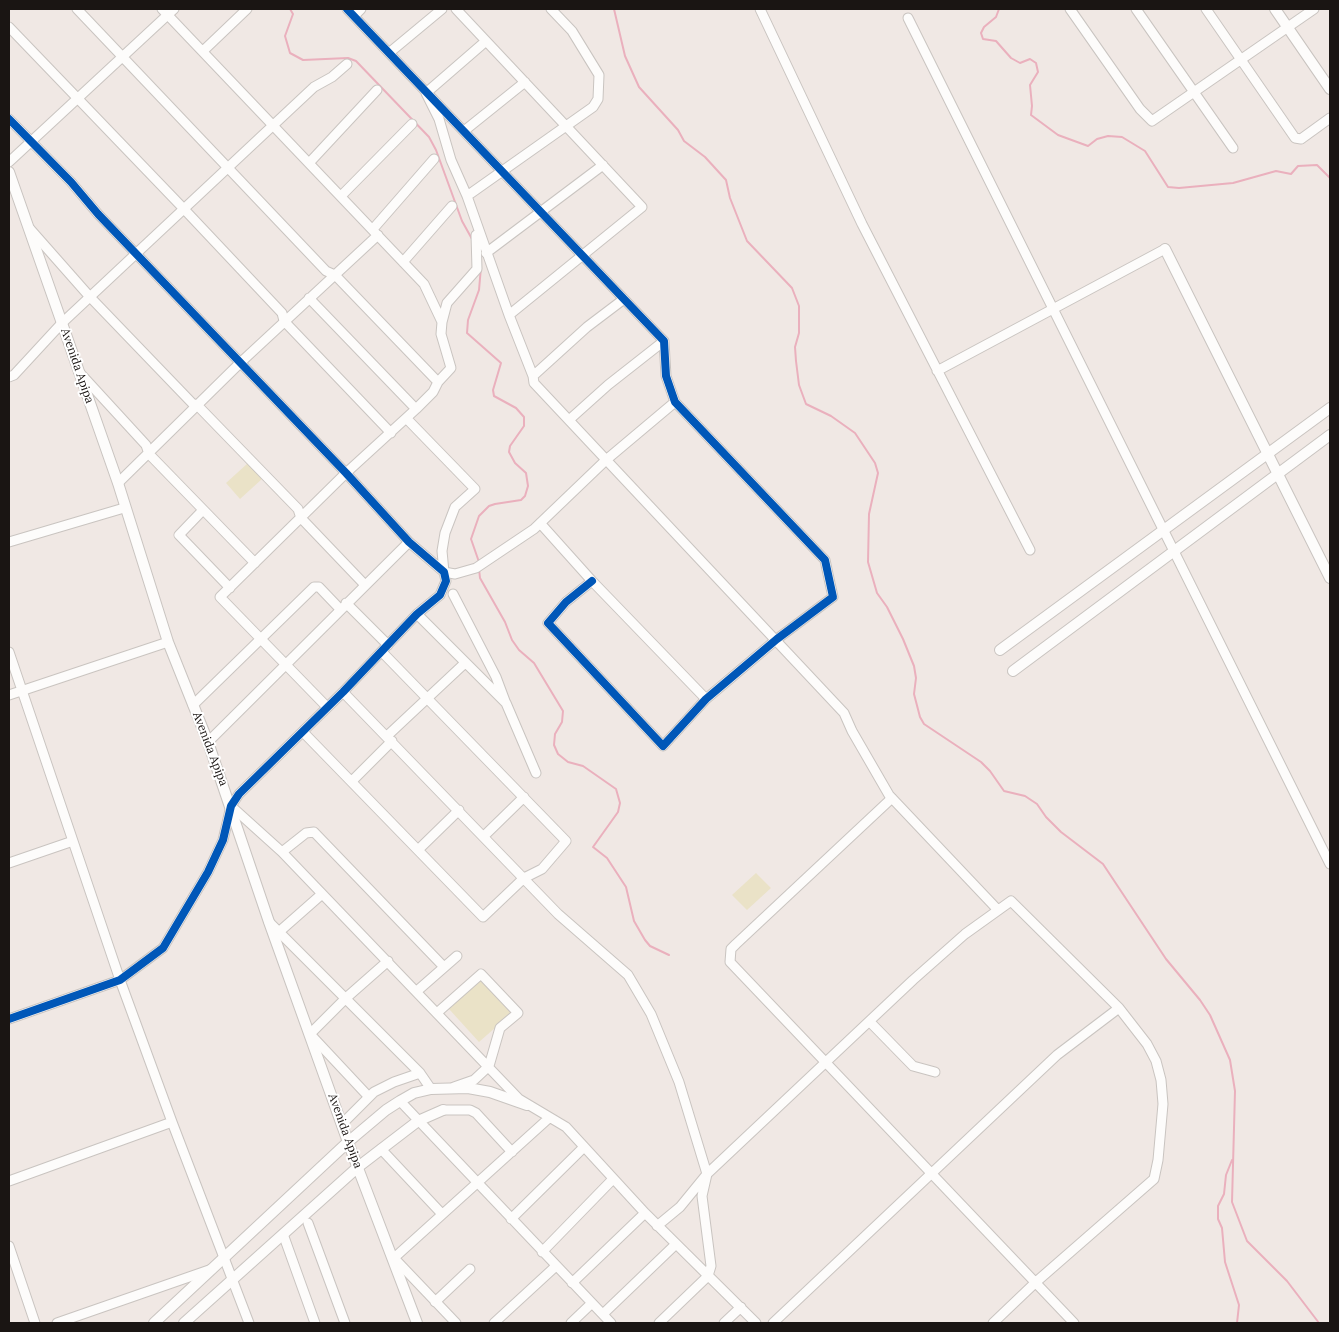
<!DOCTYPE html>
<style>
body{margin:0}
#map{position:relative;width:1339px;height:1332px;overflow:hidden;background:#f0e8e4;font-family:Lora,serif}
canvas{display:block}
.frame{position:absolute;inset:0;border:10px solid #1a1513;pointer-events:none}
</style>
<div id="map">
<canvas width="1339" height="1332"></canvas>
<div class="frame"></div>
</div>
<script>
const g = document.querySelector('canvas').getContext('2d');
g.lineJoin = 'round';
function fillPath(path, color) { g.fillStyle = color; g.fill(path, 'evenodd'); }
const shape = rows => new Path2D(rows.map(r => 'M' + r).join(''));
function strokePath(path, color, width, dash) { g.strokeStyle = color; g.lineWidth = width; g.lineCap = dash ? 'butt' : 'round'; g.setLineDash(dash || []); g.stroke(path); }
function label(font, color, halo, rows, align = 'center') {
  g.font = font + ' Lora,serif'; g.lineWidth = 4; g.setLineDash([]); g.textBaseline = 'middle'; g.strokeStyle = halo; g.fillStyle = color; for (const [text, x, y, turn = 0] of rows) {
    g.save(); g.translate(x, y); g.rotate((+turn || 0) * Math.PI / 180); g.textAlign = isNaN(turn) ? turn : align; if (halo) g.strokeText(text, 0, 0); g.fillText(text, 0, 0); g.restore();
  }
}
fillPath(shape([
 [248,463,262,479,240,499,226,483],
 [756,873,771,888,747,910,732,895],
 [481,979,512,1013,479,1042,449,1009]
]), '#eae2c7');
strokePath(shape([
 [290,9,293,14,285,36,290,53,303,60,348,58,356,61,429,137,436,150,462,221,472,239],
 [614,9,625,56,639,87,678,130,684,141,705,157,726,180,730,198,747,241,792,288,799,306,799,333,795,347,796,361,799,385,806,404,831,416,855,433,875,463,878,473,869,514,868,562,877,593,887,607,903,639,914,666,916,678,914,694,920,717,924,724,981,762,990,771,1004,791,1025,796,1037,804,1046,817,1061,832,1103,864,1166,959,1200,1000,1210,1015,1230,1060,1235,1091,1232,1202,1247,1241,1287,1281,1319,1323],
 [999,9,996,17,984,27,981,33,983,39,996,41,1011,58,1020,63,1030,59,1036,63,1038,72,1030,85,1032,106,1031,115,1058,135,1088,146,1097,139,1108,136,1122,137,1145,151,1168,187,1179,188,1233,183,1276,171,1291,174,1298,166,1317,165,1330,178],
 [479,562,471,539,479,516,489,506,495,504,521,500,525,496,528,486,526,473,515,463,509,452,510,446,524,426,524,417,516,408,494,396,493,390,501,363,467,333,468,320,479,290,481,267],
 [479,569,480,578,505,622,512,640,519,650,534,663,563,711,562,722,555,734,554,745,558,754,568,762,583,766,616,789,620,803,618,812,593,847,607,858,626,887,634,921,645,940,650,946,669,955],
 [1232,1160,1226,1175,1224,1194,1218,1206,1218,1219,1222,1228,1225,1262,1239,1305,1237,1323]
]), '#eab0bd', 2);
const minor = shape([
 [77,9,326,271,335,275,438,382,433,392,416,409,346,473,220,597,327,707],
 [162,9,424,284,442,322,441,334,451,368,438,382],
 [347,9,664,341,666,376,675,402,825,560,833,597,777,639,706,699,663,746,548,623,566,602,592,581],
 [456,9,642,207,509,315,533,376],
 [760,9,862,224,1030,550],
 [1070,9,1140,109,1152,121,1314,9],
 [1136,9,1233,148],
 [1206,9,1295,138,1301,139,1330,118],
 [354,16,361,9],
 [908,18,1330,864],
 [9,27,183,208,282,313,284,321,391,433],
 [486,41,426,93,439,119,451,160,467,196,509,315],
 [203,51,247,9],
 [389,53,442,9],
 [9,119,71,182,98,214,346,473,409,542,444,572,446,581,440,595,417,614,343,692,239,794,231,806,223,840,208,872,163,948,120,980,9,1019],
 [464,131,525,82],
 [9,162,174,9],
 [310,162,377,90],
 [342,195,412,124],
 [467,196,593,107,598,99,599,75,572,31,551,9],
 [30,229,90,297,192,403,198,406,298,509,301,518,365,585],
 [373,229,434,159],
 [486,253,603,165],
 [403,262,452,206],
 [309,298,416,409],
 [624,299,587,327,533,376,534,383,844,713,852,731,889,795,997,909],
 [442,322,447,303,477,269,476,235],
 [937,371,1165,249],
 [79,372,146,445,149,454,255,563],
 [9,377,14,375,62,323,314,87,332,77,347,64],
 [407,419,475,489,455,507,445,533,442,551,444,572,455,574,476,568,534,529,606,460,675,402],
 [569,420,608,385,664,341],
 [118,483,240,363,378,235],
 [203,510,179,535,230,588],
 [540,523,592,581,706,699],
 [9,542,124,508],
 [453,594,496,677,505,701],
 [346,603,388,645],
 [417,614,506,703,536,773],
 [9,652,120,980,172,1122,249,1323],
 [343,692,558,914,628,975,651,1014,679,1082,707,1174,702,1196,711,1266,708,1276,659,1323],
 [9,695,168,642],
 [193,705,314,587,319,587,340,609],
 [303,732,483,917,524,878,542,869,566,841,382,652],
 [387,736,465,663],
 [208,742,409,542],
 [352,781,392,741],
 [892,798,736,944,731,949,730,962,1074,1323],
 [231,806,282,852,519,1099,566,1127,645,1213,756,1323],
 [484,836,524,797],
 [419,849,459,810],
 [282,852,306,833,314,832,444,967],
 [9,863,73,841],
 [269,922,420,1073,431,1089],
 [280,931,322,894],
 [417,991,457,956],
 [438,1012,481,974,518,1013,500,1028,489,1066,474,1080,454,1087],
 [870,1022,913,1066,935,1072],
 [368,1096,310,1034,346,998,388,961],
 [400,1101,611,1323],
 [443,1110,470,1110,476,1113,512,1152],
 [342,1124,374,1092,394,1082,420,1073],
 [381,1149,442,1214],
 [9,1181,172,1122],
 [511,1219,584,1147],
 [308,1223,345,1323],
 [657,1226,680,1207,707,1174,913,980,965,934,1011,901,1119,1008,1147,1044,1156,1061,1161,1080,1163,1104,1158,1160,1154,1179,1036,1282,993,1323],
 [283,1234,315,1323],
 [9,1246,35,1323],
 [542,1252,613,1179],
 [572,1283,645,1213],
 [435,1302,470,1269],
 [603,1314,676,1244],
 [57,1323,212,1269],
 [456,1323,394,1258,549,1118],
 [494,1323,556,1266],
 [571,1323,592,1303],
 [724,1323,741,1307],
 [773,1323,1057,1055,1119,1008]
]);
const tertiary = shape([
 [1275,9,1330,89],
 [9,172,118,483,168,642,208,742,269,922,348,1142,417,1323],
 [1165,249,1330,578],
 [1000,650,1330,408],
 [1013,671,1330,435],
 [154,1323,348,1142,386,1110,400,1101,414,1093,431,1089,468,1088,490,1092,527,1105],
 [184,1323,358,1167,418,1121,443,1110]
]);
strokePath(minor, '#c9c4c0', 11);
strokePath(tertiary, '#c9c4c0', 12);
strokePath(minor, '#fdfcfb', 9);
strokePath(tertiary, '#fdfcfb', 10);
strokePath(shape([
 [347,9,664,341,666,376,675,402,825,560,833,597,777,639,706,699,663,746,548,623,566,602,592,581],
 [9,119,71,182,98,214,346,473,409,542,444,572,446,581,440,595,417,614,343,692,239,794,231,806,223,840,208,872,163,948,120,980,9,1019]
]), '#0057b8', 8);
label('12px', '#1a1513', '#fff', [
 ["Avenida Apipa",77,366,71],
 ["Avenida Apipa",210,749,69],
 ["Avenida Apipa",345,1131,70]
]);
</script>
